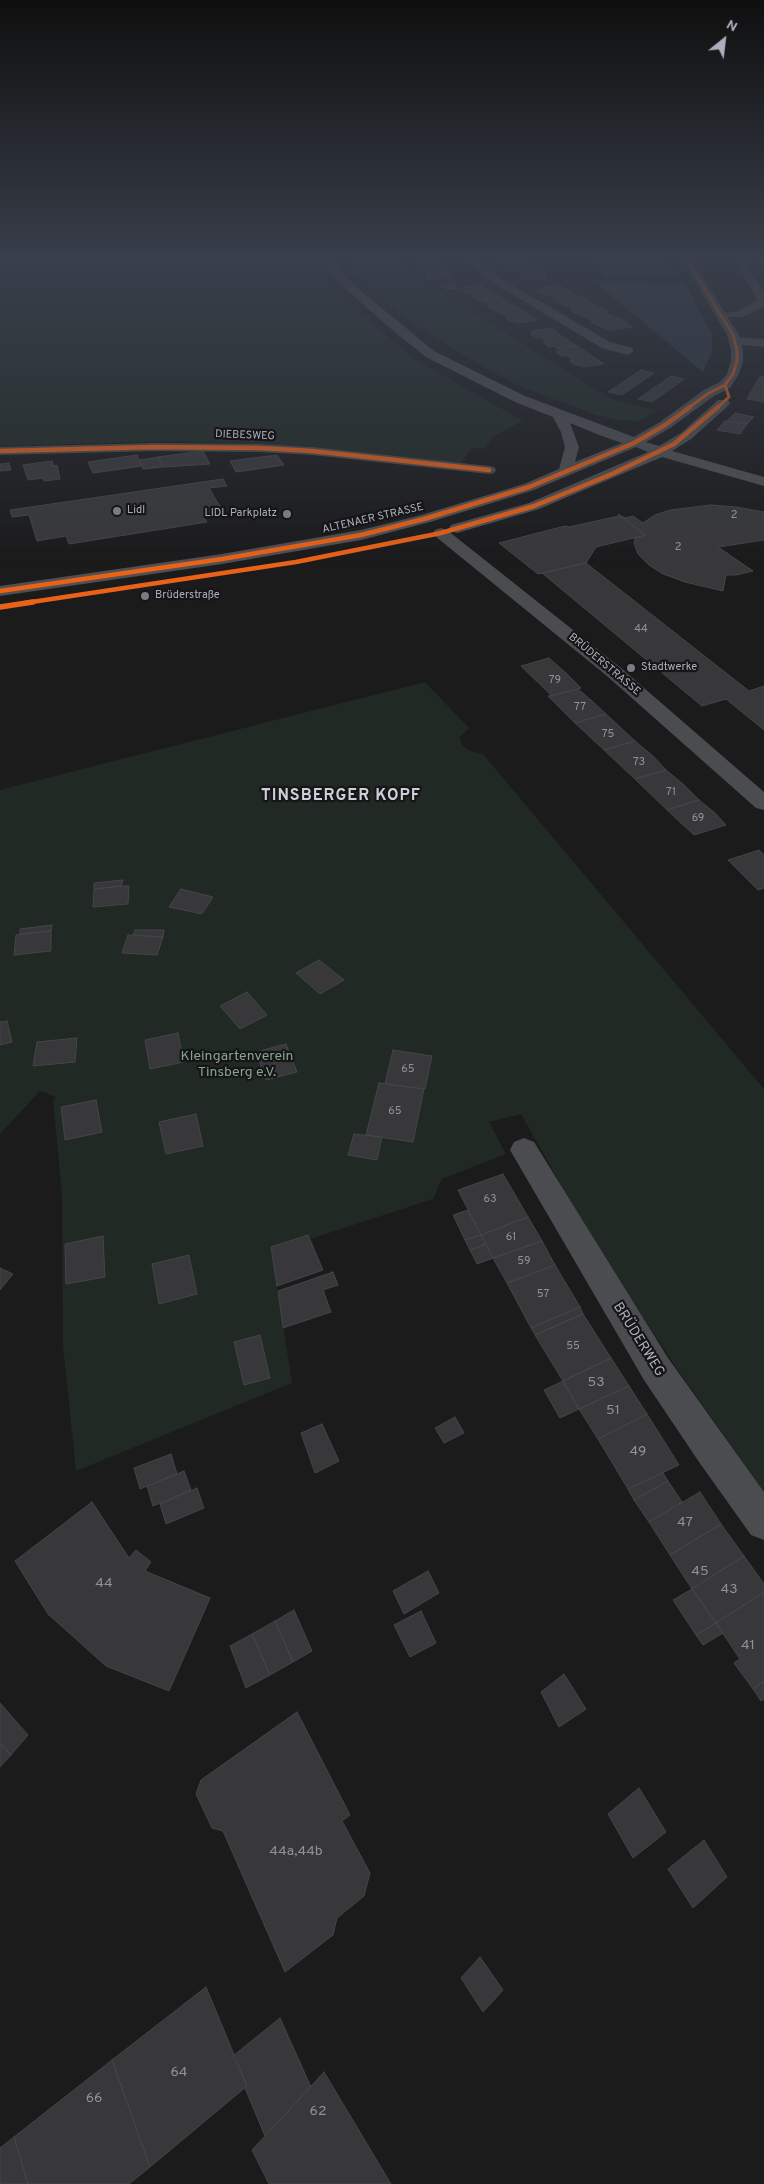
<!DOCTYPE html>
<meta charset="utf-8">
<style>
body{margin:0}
#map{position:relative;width:764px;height:2184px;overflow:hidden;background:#1b1b1c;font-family:Overpass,sans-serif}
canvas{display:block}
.north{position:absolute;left:699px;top:15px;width:50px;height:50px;-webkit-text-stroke:4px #161518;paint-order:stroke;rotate:29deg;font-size:14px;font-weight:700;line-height:20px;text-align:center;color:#adafbc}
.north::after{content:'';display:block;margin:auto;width:18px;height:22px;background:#adafbc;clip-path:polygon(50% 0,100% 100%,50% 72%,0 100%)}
</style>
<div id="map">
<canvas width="764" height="2184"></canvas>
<div class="north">N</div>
</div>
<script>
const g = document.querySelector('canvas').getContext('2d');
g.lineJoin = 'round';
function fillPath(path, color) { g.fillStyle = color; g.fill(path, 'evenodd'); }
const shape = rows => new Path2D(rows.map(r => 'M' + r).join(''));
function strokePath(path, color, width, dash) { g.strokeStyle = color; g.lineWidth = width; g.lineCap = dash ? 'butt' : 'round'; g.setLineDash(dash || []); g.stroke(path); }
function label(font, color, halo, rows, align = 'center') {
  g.font = font + ' Overpass,sans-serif'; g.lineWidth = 4.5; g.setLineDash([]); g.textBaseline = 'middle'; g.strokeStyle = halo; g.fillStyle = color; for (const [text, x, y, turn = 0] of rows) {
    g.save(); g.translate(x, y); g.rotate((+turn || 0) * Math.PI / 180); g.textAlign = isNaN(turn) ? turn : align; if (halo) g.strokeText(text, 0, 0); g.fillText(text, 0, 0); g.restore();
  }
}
fillPath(shape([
 [0,258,314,258,335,289,347,302,413,358,523,421,494,436,485,449,472,448,462,462,459,464,303,446,178,441,0,446],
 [346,258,397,258,408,272,593,388,613,400,657,411,639,421,616,420,593,414,522,387,483,367,421,329,382,299,353,268],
 [425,682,469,728,460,737,462,745,470,751,483,754,764,1089,764,1492,673,1363,626,1291,569,1199,521,1114,489,1122,506,1154,442,1179,433,1199,310,1239,308,1236,271,1247,292,1383,76,1471,63,1346,62,1194,53,1101,56,1097,40,1091,0,1134,0,790]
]), '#212924');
fillPath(shape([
 [595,282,685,283,712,334,712,352,703,372]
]), '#2e343f');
const building = shape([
 [418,258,439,258,443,265,422,265,418,258],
 [498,258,522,258,523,264,499,264,498,258],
 [594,258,663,258,676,275,606,276,594,258],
 [519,264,542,264,546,280,522,279,519,264],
 [423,265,444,265,451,278,427,279,426,276,428,276,423,265],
 [452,282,460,288,446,290,438,284,452,282],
 [480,285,493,292,500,297,478,300,473,297,477,297,471,293,467,293,462,290,465,290,462,288,480,285],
 [558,285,572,291,569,291,576,295,554,298,536,291,540,290,536,288,558,285],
 [576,295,590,300,586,301,594,305,571,308,554,301,557,300,554,298,576,295],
 [500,297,516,307,494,310,489,307,493,307,478,300,500,297],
 [594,305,609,311,605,312,612,316,590,319,571,311,575,311,571,308,594,305],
 [516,307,525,312,537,320,518,323,511,321,505,318,509,317,494,310,516,307],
 [612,316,628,322,624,322,632,327,609,330,590,322,594,321,590,319,612,316],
 [551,328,563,337,577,346,556,348,553,346,549,347,543,342,547,342,540,337,536,338,530,334,534,333,531,331,551,328],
 [577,346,591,355,604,364,583,367,579,365,575,365,569,361,573,360,566,355,562,356,556,352,560,351,556,348,577,346],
 [641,370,654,373,622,395,608,392,641,370],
 [671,376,684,379,652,402,638,399,671,376],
 [760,376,764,377,764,402,747,399,760,376],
 [735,413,754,417,747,424,727,421,735,413],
 [725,421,727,421,747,424,740,434,717,430,725,421],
 [203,451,210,464,164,467,158,457,203,451],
 [137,455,142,466,93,473,88,462,137,455],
 [277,455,284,465,236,472,230,461,277,455],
 [159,457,163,467,143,469,139,460,159,457],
 [52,461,54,466,57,465,60,479,44,481,43,478,28,480,23,465,52,461],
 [9,463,11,470,0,471,0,464,9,463],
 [223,479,227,486,209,488,224,513,203,516,207,522,69,544,66,536,37,541,29,515,12,517,10,510,223,479],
 [711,505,736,507,764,512,764,540,718,547,753,571,736,575,726,575,723,591,685,582,663,574,649,565,638,554,634,543,635,538,646,535,618,514,625,518,633,516,643,523,655,515,670,510,711,505],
 [619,516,646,535,596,547,586,563,538,574,499,543,565,526,569,527,619,516],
 [586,563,749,691,764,686,764,730,726,699,702,706,542,573,586,563],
 [549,658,567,674,581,688,552,696,521,666,549,658],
 [578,689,592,701,606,714,575,723,548,696,578,689],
 [606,714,620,727,635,741,604,750,575,723,606,714],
 [635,741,652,755,666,770,635,779,604,750,635,741],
 [666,770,683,784,699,800,667,810,635,779,666,770],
 [699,800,715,813,726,825,694,835,667,810,699,800],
 [759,850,764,855,764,888,758,890,728,860,759,850],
 [123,880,121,886,94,889,94,883,123,880],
 [121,886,129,886,128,904,93,907,94,889,121,886],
 [181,889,213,897,202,914,169,907,181,889],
 [52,925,51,931,20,934,20,929,52,925],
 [135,930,164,930,163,937,133,935,135,930],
 [51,931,51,951,14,955,16,935,51,931],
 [128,935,163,937,157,955,122,953,128,935],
 [319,960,344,980,320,994,296,973,319,960],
 [247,992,267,1015,240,1029,220,1006,247,992],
 [7,1021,12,1042,0,1045,0,1022,7,1021],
 [178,1033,184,1062,150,1069,145,1040,178,1033],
 [77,1038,75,1062,33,1066,37,1042,77,1038],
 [286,1044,297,1072,266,1080,256,1052,286,1044],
 [393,1050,432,1056,425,1089,385,1084,393,1050],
 [379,1083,424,1089,413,1142,366,1135,379,1083],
 [96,1100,102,1132,65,1140,61,1107,96,1100],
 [196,1114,203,1146,166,1154,159,1122,196,1114],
 [354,1134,382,1137,377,1160,348,1155,354,1134],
 [503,1174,528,1217,481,1235,458,1190,503,1174],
 [468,1210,481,1235,465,1240,453,1215,468,1210],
 [528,1217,542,1241,493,1258,481,1235,528,1217],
 [308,1235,323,1270,277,1286,271,1247,308,1235],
 [481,1235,486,1244,470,1250,465,1240,481,1235],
 [103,1236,105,1277,66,1284,65,1244,103,1236],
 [542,1241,555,1265,507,1283,493,1258,542,1241],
 [486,1244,493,1258,477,1264,470,1250,486,1244],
 [189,1255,197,1294,159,1304,152,1264,189,1255],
 [555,1265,580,1307,531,1328,507,1283,555,1265],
 [0,1268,13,1274,0,1290,0,1268],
 [333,1272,338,1285,323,1290,331,1312,283,1328,278,1291,333,1272],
 [580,1307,583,1314,535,1335,531,1328,580,1307],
 [583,1314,611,1358,563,1381,535,1335,583,1314],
 [260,1335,270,1378,244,1385,234,1342,260,1335],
 [611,1358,629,1386,579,1409,563,1381,611,1358],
 [563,1381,579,1409,560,1418,544,1390,563,1381],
 [629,1386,647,1414,598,1439,579,1409,629,1386],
 [647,1414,679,1465,628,1489,598,1439,647,1414],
 [455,1417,464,1433,444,1443,435,1428,455,1417],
 [322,1424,339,1461,315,1473,301,1433,322,1424],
 [171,1454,177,1474,140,1489,134,1468,171,1454],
 [184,1471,191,1490,153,1506,147,1486,184,1471],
 [663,1473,668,1481,634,1500,628,1489,663,1473],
 [668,1481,682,1502,649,1522,634,1500,668,1481],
 [197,1488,204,1508,166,1524,160,1504,197,1488],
 [700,1492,721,1524,670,1555,649,1522,700,1492],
 [92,1502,129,1558,136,1550,151,1562,145,1571,210,1598,169,1691,106,1666,48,1614,15,1561,92,1502],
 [721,1524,744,1556,692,1589,670,1555,721,1524],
 [744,1556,764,1584,764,1592,716,1623,692,1589,744,1556],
 [428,1571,439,1593,404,1614,393,1591,428,1571],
 [692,1589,716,1623,696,1635,673,1600,692,1589],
 [764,1592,764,1681,753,1689,734,1663,740,1659,716,1623,764,1592],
 [294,1610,312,1651,293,1662,275,1621,294,1610],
 [421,1611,436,1643,410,1657,394,1625,421,1611],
 [275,1621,293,1662,270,1675,252,1634,275,1621],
 [716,1623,723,1633,703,1645,696,1635,716,1623],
 [252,1634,270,1675,246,1688,230,1646,252,1634],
 [564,1674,586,1709,559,1727,541,1692,564,1674],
 [764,1681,764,1699,761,1701,753,1689,764,1681],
 [0,1703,28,1735,11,1755,0,1743,0,1703],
 [297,1712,350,1815,342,1821,370,1873,364,1896,337,1918,333,1935,285,1972,223,1831,212,1828,196,1794,201,1780,297,1712],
 [0,1743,11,1755,0,1767,0,1743],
 [639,1788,666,1832,633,1858,608,1814,639,1788],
 [704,1840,727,1877,693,1908,668,1869,704,1840],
 [480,1957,503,1990,483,2012,461,1978,480,1957],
 [206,1987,247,2086,150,2167,112,2060,206,1987],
 [280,2018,311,2087,265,2136,245,2088,247,2086,233,2056,280,2018],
 [112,2060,150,2167,129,2184,28,2184,14,2137,112,2060],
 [324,2072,391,2184,269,2184,252,2150,324,2072],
 [14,2137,28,2184,0,2184,0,2148,14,2137]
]);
fillPath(building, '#38383a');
strokePath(building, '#444548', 1);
fillPath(shape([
 [463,258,474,258,495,275,610,342,632,348,634,351,628,355,602,348,487,279,463,258],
 [738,258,748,258,747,265,764,292,764,306,743,317,719,317,717,315,719,313,737,312,758,300,737,265,738,258],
 [735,337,764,339,764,347,731,344,729,341,735,337],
 [154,443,260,444,312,447,489,466,494,467,496,470,494,473,489,474,312,455,260,452,154,451,0,455,0,447,154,443],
 [441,528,447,530,621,668,764,792,764,810,756,808,607,676,435,536,433,533,435,530,441,528],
 [524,1138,534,1142,668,1358,764,1492,764,1540,751,1535,699,1462,644,1380,510,1150,514,1142,524,1138]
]), '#4b4c4f');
fillPath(shape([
 [322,258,332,258,338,269,356,287,434,351,525,396,634,437,660,422,704,390,720,382,727,374,731,361,731,350,727,335,681,258,691,258,739,335,743,350,743,361,739,374,730,388,714,396,670,428,646,442,659,446,681,433,718,400,728,400,730,403,728,406,691,439,672,451,764,477,764,486,662,457,539,509,457,533,451,531,449,528,451,525,529,503,648,452,636,447,534,490,430,522,361,540,222,564,0,596,0,586,222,554,361,530,418,516,524,484,559,469,565,447,561,432,553,417,515,402,426,357,396,333,348,291,329,272,322,258],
 [570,423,602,436,622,443,575,462,579,447,570,423]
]), '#505053');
strokePath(shape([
 [686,258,733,335,737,350,737,361,733,374,725,385,709,393,688,408],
 [717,408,729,397,725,385]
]), '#ea6118', 3);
strokePath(shape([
 [0,451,154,447,260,448,312,451,489,470],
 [0,591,222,559,361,535,424,519,529,487,634,443,665,425,690,407],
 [25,603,296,562,441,533,534,506,612,474,674,444,718,407]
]), '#ea6118', 4.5);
strokePath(shape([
 [0,607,33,602]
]), '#ea6118', 5.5);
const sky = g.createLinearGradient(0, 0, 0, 563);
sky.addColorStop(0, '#0f0f0f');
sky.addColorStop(0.46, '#393f4b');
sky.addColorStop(1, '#393f4b00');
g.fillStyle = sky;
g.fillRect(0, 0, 764, 563);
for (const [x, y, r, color] of [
 [117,511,5,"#7a7b84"],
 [287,514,5,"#7a7b84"],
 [145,596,5,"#7a7b84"],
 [631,668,5,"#7a7b84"]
]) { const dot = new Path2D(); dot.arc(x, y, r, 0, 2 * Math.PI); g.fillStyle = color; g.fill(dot); strokePath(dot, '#161518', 2); }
label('11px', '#adafbc', '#161518', [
 ["DIEBESWEG",245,436,2],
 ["ALTENAER STRASSE",373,519,-13],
 ["BRÜDERSTRASSE",604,665,40]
]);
label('11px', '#adafbc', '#161518', [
 ["Lidl",127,511],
 ["LIDL Parkplatz",277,514,"right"],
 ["Brüderstraße",155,596],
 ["Stadtwerke",641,668]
], 'left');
label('11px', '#90919c', null, [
 ["2",734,516],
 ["2",678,548],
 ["44",641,630],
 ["79",555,681],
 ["77",580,708],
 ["75",608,735],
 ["73",639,763],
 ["71",671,793],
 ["69",698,819],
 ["65",408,1070],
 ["65",395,1112],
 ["63",490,1200],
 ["61",511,1238],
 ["59",524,1262],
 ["57",543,1295],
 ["55",573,1347]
]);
label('14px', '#84a78c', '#161518', [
 ["Kleingartenverein",237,1057],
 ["Tinsberg e.V.",237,1073]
]);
label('14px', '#adafbc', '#161518', [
 ["BRÜDERWEG",638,1340,58]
]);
label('14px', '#90919c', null, [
 ["53",596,1383],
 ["51",613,1411],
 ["49",638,1452],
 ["47",685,1523],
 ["45",700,1572],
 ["44",104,1584],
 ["43",729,1590],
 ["41",748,1646],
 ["44a,44b",296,1852],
 ["64",179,2073],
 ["66",94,2099],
 ["62",318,2112]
]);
g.letterSpacing = '1px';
label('bold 16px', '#cecfd8', '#161518', [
 ["TINSBERGER KOPF",341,797]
]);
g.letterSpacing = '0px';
</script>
